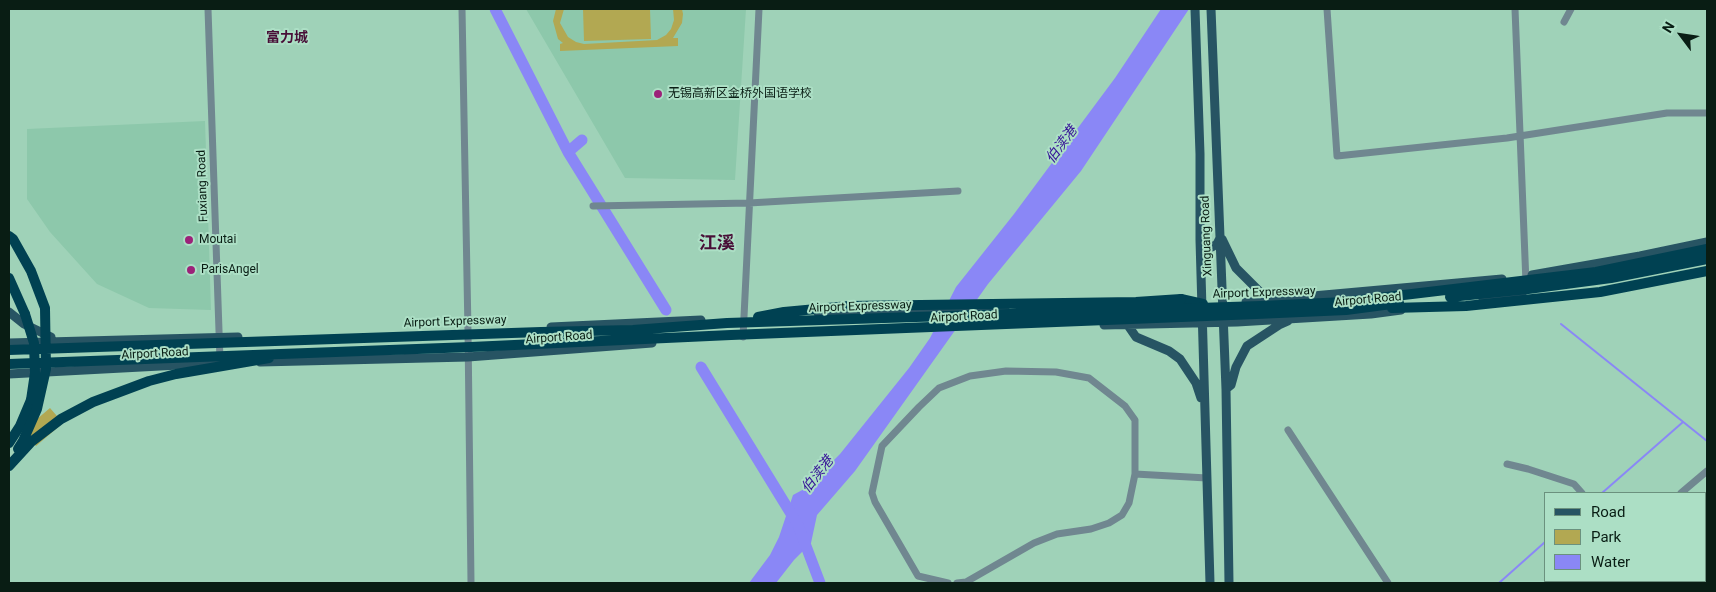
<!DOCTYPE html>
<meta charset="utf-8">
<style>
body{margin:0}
#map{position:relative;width:1716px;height:592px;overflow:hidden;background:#9fd2b8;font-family:Roboto,sans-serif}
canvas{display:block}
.frame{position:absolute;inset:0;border:10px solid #091d14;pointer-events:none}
.legend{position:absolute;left:1544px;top:492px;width:162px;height:90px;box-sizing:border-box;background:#acdfc5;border:1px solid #6b917e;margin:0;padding:6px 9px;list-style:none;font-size:15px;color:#091d14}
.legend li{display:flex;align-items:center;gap:10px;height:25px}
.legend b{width:25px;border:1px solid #6b917e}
.north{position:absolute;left:1656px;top:10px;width:50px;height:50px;-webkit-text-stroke:4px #acdfc5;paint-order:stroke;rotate:301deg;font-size:14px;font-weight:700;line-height:20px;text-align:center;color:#091d14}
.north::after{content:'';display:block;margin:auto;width:18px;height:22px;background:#091d14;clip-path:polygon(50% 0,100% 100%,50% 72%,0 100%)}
</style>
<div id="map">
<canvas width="1716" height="592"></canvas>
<div class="frame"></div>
<ul class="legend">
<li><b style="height:6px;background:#275463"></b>Road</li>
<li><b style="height:14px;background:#b2a852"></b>Park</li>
<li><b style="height:14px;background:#8a87f6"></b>Water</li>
</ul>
<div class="north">N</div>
</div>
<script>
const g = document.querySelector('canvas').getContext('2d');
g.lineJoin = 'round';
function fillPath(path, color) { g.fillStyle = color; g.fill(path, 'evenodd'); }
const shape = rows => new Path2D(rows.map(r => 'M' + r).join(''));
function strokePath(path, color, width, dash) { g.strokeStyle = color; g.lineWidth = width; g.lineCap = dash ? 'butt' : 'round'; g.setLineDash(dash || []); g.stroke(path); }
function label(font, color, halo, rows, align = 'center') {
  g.font = font + ' Roboto,"Noto Sans SC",sans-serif'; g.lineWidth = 4; g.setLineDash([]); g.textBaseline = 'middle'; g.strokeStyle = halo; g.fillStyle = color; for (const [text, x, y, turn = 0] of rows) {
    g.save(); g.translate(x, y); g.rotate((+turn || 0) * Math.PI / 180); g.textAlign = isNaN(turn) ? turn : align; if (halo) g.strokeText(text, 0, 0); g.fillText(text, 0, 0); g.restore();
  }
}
fillPath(shape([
 [526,9,746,9,735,180,625,178],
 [205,121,211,310,149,308,97,284,50,232,27,199,27,129]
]), '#8dc8ab');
fillPath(shape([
 [556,9,564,9,560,23,568,37,576,42,584,44,657,40,666,35,671,29,674,20,673,9,682,9,683,14,682,23,673,38,678,38,678,46,560,51,560,44,563,43,558,39,553,21],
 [583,9,650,9,651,39,584,41],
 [50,408,63,423,36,446,23,431]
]), '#b2a852');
fillPath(shape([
 [1161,9,1189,9,1081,171,988,284,855,471,817,515,811,543,794,560,776,583,749,583,770,555,779,537,793,495,806,488,840,454,909,368,930,338,956,287,1014,214,1115,78]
]), '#8a87f6');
strokePath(shape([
 [1561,324,1707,441],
 [1602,493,1683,422],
 [1499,583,1545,542]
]), '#8a87f6', 2);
strokePath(shape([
 [495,9,568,152,666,310],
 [568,152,582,140],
 [701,367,798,525,820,583]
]), '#8a87f6', 11);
strokePath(shape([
 [208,9,220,360],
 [462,9,468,331,471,583],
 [1327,9,1337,156,1507,138,1667,113,1707,113],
 [1515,9,1526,283],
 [1564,22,1571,9],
 [593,206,749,203,958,191],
 [743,337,759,9],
 [1288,430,1388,583],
 [1507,464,1528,469,1574,484,1582,493],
 [1135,474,1207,478],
 [1681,493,1707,471],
 [1705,568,1707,569],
 [948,583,918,576,875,502,872,493,882,446,919,407,939,388,970,376,1006,371,1056,372,1089,378,1125,406,1135,420,1135,474,1129,503,1122,515,1109,523,1091,529,1057,534,1034,543,966,582,957,583],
 [1573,583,1577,581],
 [1668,583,1668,581]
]), '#708790', 7);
strokePath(shape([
 [1195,9,1200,154,1200,240,1210,583],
 [1211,9,1226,389,1229,583],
 [1222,239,1236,268,1268,300],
 [1200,240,1205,245,1212,247,1217,244,1220,238],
 [1532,275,1640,256,1707,242],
 [1483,300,1522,294],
 [1246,302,1502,279],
 [9,312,24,324,51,337],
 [818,313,1005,309],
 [1127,324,1136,337,1169,351,1180,359,1196,383,1201,398],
 [1104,325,1237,322,1371,314,1401,310],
 [551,327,701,320],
 [9,343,238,337],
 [260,362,468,357,652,343],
 [9,374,217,363],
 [1226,389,1231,385,1236,367,1247,346,1279,325,1288,321]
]), '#275463', 9);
strokePath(shape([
 [9,278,25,314],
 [1181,299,1203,304],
 [9,443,20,426,31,400]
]), '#004152', 10);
strokePath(shape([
 [9,236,13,239,31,271,45,308,46,369,37,409,23,441,18,449],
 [1450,297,1528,289,1611,278,1707,259],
 [1392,308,1466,306,1600,292,1707,271],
 [25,314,34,343,35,373,31,400],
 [758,317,784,312,849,306,1136,302,1181,299],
 [9,350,541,332,633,330,727,323,1261,306,1345,302,1596,272,1707,249],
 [9,364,471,347,731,335,1256,314,1346,310,1399,303],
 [9,466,31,442,61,419,93,402,149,381,176,374,269,358]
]), '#004152', 10);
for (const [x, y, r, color] of [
 [658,94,5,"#9c2279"],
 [189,240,5,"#9c2279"],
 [191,270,5,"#9c2279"]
]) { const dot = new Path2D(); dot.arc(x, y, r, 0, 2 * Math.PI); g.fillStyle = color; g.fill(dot); strokePath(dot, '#acdfc5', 2); }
label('12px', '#091d14', '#acdfc5', [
 ["无锡高新区金桥外国语学校",668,94],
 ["Moutai",199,240],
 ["ParisAngel",201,270]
], 'left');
label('12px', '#091d14', '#acdfc5', [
 ["Fuxiang Road",203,186,-92],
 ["Xinguang Road",1207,236,-92],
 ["Airport Expressway",1264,293,-2],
 ["Airport Road",1368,300,-5],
 ["Airport Expressway",860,307,-2],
 ["Airport Road",964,317,-3],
 ["Airport Expressway",455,322,-2],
 ["Airport Road",559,338,-4],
 ["Airport Road",155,354,-3]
]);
label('bold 14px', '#480e37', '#acdfc5', [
 ["富力城",287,38]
]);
label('italic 14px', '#361297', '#acdfc5', [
 ["伯渎港",1062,145,-54],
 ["伯渎港",818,475,-52]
]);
label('bold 18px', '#480e37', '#acdfc5', [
 ["江溪",717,244]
]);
</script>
